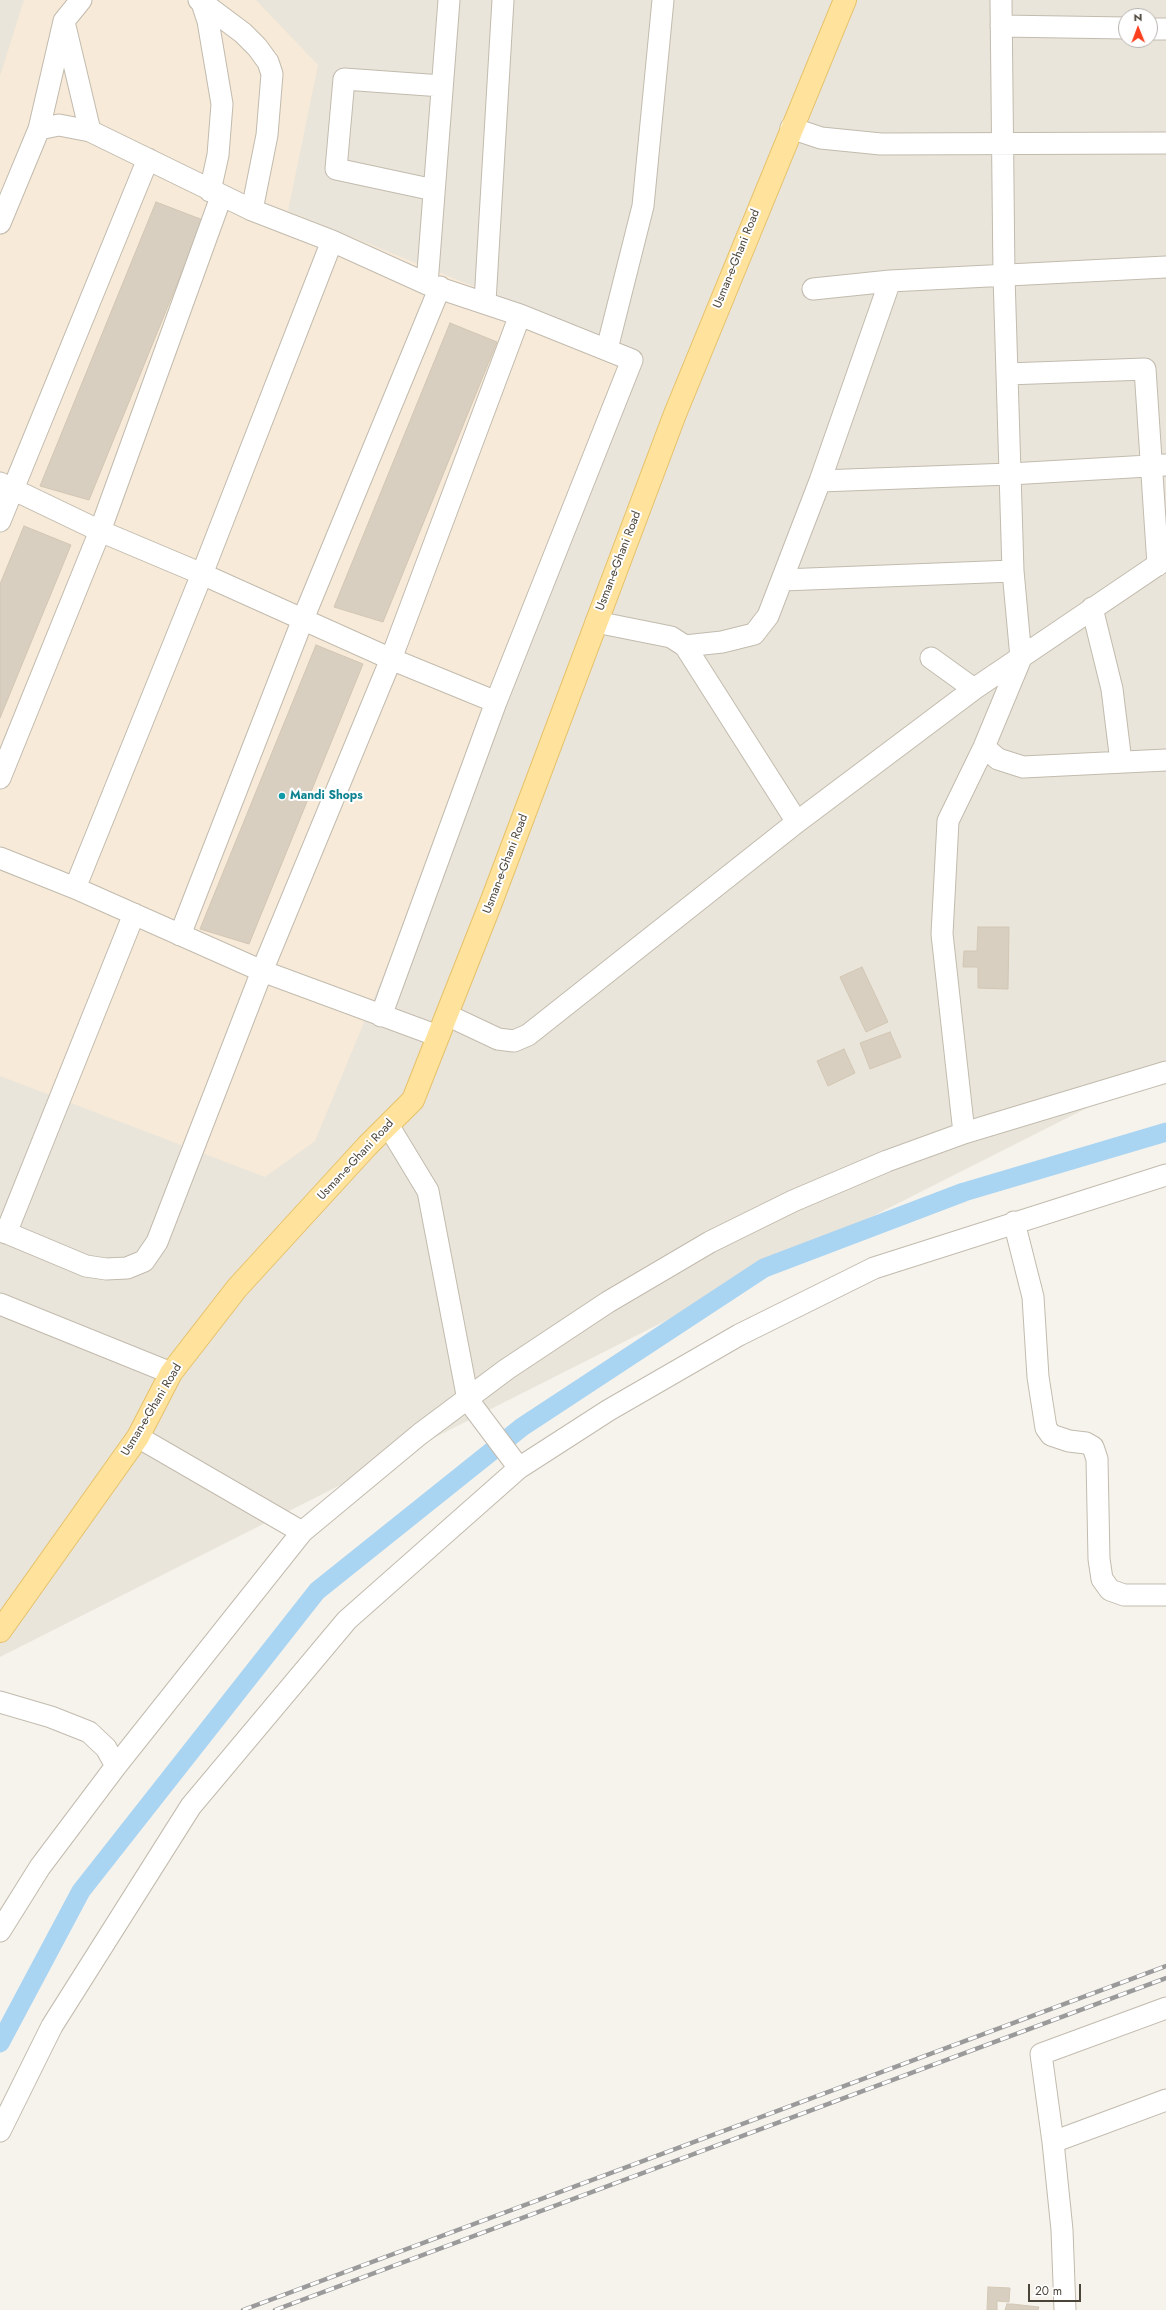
<!DOCTYPE html>
<style>
body{margin:0}
#map{position:relative;width:1166px;height:2310px;overflow:hidden;background:#f6f3ec;font-family:Jost,sans-serif}
canvas{display:block}
.north{position:absolute;left:1118px;top:8px;width:40px;height:40px;box-sizing:border-box;background:#fff;border:1px solid #b7b4b0;border-radius:50%;rotate:359deg;font-size:11px;font-weight:700;line-height:16px;text-align:center;color:#4b4439}
.north::after{content:'';display:block;margin:auto;width:14px;height:18px;background:#fc3f1d;clip-path:polygon(50% 0,100% 100%,50% 72%,0 100%)}
.scale{position:absolute;left:1028px;top:2284px;width:53px;height:18px;box-sizing:border-box;border:2px solid #4b4439;border-top:0;padding-left:5px;font-size:12px;line-height:14px;white-space:nowrap;color:#4b4439;-webkit-text-stroke:3px #fff;paint-order:stroke}
</style>
<div id="map">
<canvas width="1166" height="2310"></canvas>
<div class="north">N</div>
<div class="scale">20 m</div>
</div>
<script>
const g = document.querySelector('canvas').getContext('2d');
g.lineJoin = 'round';
function fillPath(path, color) { g.fillStyle = color; g.fill(path, 'evenodd'); }
const shape = rows => new Path2D(rows.map(r => 'M' + r).join(''));
function strokePath(path, color, width, dash) { g.strokeStyle = color; g.lineWidth = width; g.lineCap = dash ? 'butt' : 'round'; g.setLineDash(dash || []); g.stroke(path); }
function label(font, color, halo, rows, align = 'center') {
  g.font = font + ' Jost,sans-serif'; g.lineWidth = 4; g.setLineDash([]); g.textBaseline = 'middle'; g.strokeStyle = halo; g.fillStyle = color; for (const [text, x, y, turn = 0] of rows) {
    g.save(); g.translate(x, y); g.rotate((+turn || 0) * Math.PI / 180); g.textAlign = isNaN(turn) ? turn : align; if (halo) g.strokeText(text, 0, 0); g.fillText(text, 0, 0); g.restore();
  }
}
fillPath(shape([
 [0,0,1166,0,1166,1068,0,1657],
 [1126,16,1150,16,1150,40,1126,40]
]), '#eae5da');
fillPath(shape([
 [24,0,256,0,318,65,288,211,640,354,315,1141,265,1177,0,1076,0,76]
]), '#f7ead8');
strokePath(shape([
 [0,2043,81,1891,317,1591,522,1427,764,1268,964,1192,1166,1132]
]), '#a9d4f2', 19);
const building = shape([
 [156,202,203,220,89,500,40,486,156,202],
 [450,323,497,342,383,622,334,607,450,323],
 [24,526,71,545,0,718,0,584,24,526],
 [316,645,363,664,249,944,200,929,316,645],
 [978,927,1009,927,1008,989,978,988,978,967,963,967,964,951,977,951,978,927],
 [862,967,888,1022,866,1032,840,977,862,967],
 [890,1032,901,1057,870,1069,860,1043,890,1032],
 [844,1049,855,1073,828,1086,817,1061,844,1049],
 [988,2287,1010,2288,1009,2302,997,2301,997,2310,987,2310,988,2287],
 [1007,2304,1012,2304,1039,2307,1038,2310,1005,2310,1007,2304]
]);
fillPath(building, '#d8cfc1');
strokePath(building, '#d3c7b4', 1);
const minor = shape([
 [199,0,243,33,257,47,268,62,272,74,267,135,252,210],
 [202,3,208,21,222,104,218,155,210,191],
 [65,26,90,131],
 [1001,26,1126,28],
 [1150,29,1166,29],
 [791,128,821,138,881,144,1166,143],
 [39,129,64,21,81,0],
 [434,190,336,169,344,79,442,86],
 [0,223,39,129,59,125,90,131,252,210,332,241,427,284,520,315,632,360,496,702,381,1016],
 [427,284,449,0],
 [813,289,890,281,1166,267],
 [485,302,503,0],
 [607,349,643,206,663,0],
 [1007,374,1145,369,1158,565],
 [820,481,1010,474,1166,465],
 [0,483,100,531,202,574,391,659,496,702],
 [0,521,148,159],
 [783,580,1013,571],
 [1092,608,1112,689,1121,762],
 [596,622,671,637,685,646,797,822],
 [685,646,722,642,754,634,768,616,820,481,890,281],
 [931,658,974,689],
 [984,747,998,759,1023,767,1166,760],
 [0,778,100,531,221,197],
 [0,858,75,888,262,971,438,1036],
 [75,888,202,574,332,241],
 [180,935,303,619,440,287],
 [447,1015,498,1039,514,1041,528,1035,797,822,974,689,1166,559],
 [388,1125,428,1191,468,1400,519,1468],
 [964,1133,942,934,948,821,984,747,1021,658,1013,571,1004,276,1001,0],
 [1014,1222,1033,1297,1038,1377,1046,1428,1051,1435,1069,1441,1086,1443,1093,1447,1097,1459,1099,1559,1102,1579,1110,1590,1124,1595,1166,1595],
 [0,1230,86,1266,106,1269,127,1268,144,1261,157,1242,262,971,391,659,520,315],
 [6,1233,134,914],
 [0,1304,171,1373],
 [138,1437,302,1532],
 [0,1702,51,1717,89,1732,106,1748,116,1766],
 [0,1931,40,1867,116,1766,302,1532,420,1434,507,1369,608,1302,710,1242,793,1201,887,1161,964,1133,1166,1072],
 [0,2131,52,2026,191,1806,347,1620,519,1468,609,1410,739,1335,874,1268,1166,1175],
 [1053,2142,1166,2100],
 [1065,2310,1062,2230,1053,2142,1041,2054,1166,2008]
]);
const major = shape([
 [0,1631,138,1437,171,1373,237,1288,367,1146,413,1100,492,900,675,414,845,0]
]);
strokePath(minor, '#c2bbae', 23);
strokePath(major, '#e6c16a', 24);
strokePath(minor, '#fff', 21);
strokePath(major, '#ffe39c', 22);
const rail = shape([
 [243,2310,1166,1966],
 [275,2310,1166,1978]
]);
strokePath(rail, '#9a9a9a', 4.5);
strokePath(rail, '#fff', 3, [9]);
for (const [x, y, r, color] of [
 [282,796,4,"#0f9aa8"]
]) { const dot = new Path2D(); dot.arc(x, y, r, 0, 2 * Math.PI); g.fillStyle = color; g.fill(dot); strokePath(dot, '#fff', 1.5); }
label('12px', '#4b4439', '#fff', [
 ["Usman-e-Ghani Road",737,259,-68],
 ["Usman-e-Ghani Road",619,561,-69],
 ["Usman-e-Ghani Road",506,864,-69],
 ["Usman-e-Ghani Road",356,1160,-47],
 ["Usman-e-Ghani Road",152,1410,-59]
]);
label('bold 12px', '#0d838f', '#fff', [
 ["Mandi Shops",290,796]
], 'left');
</script>
